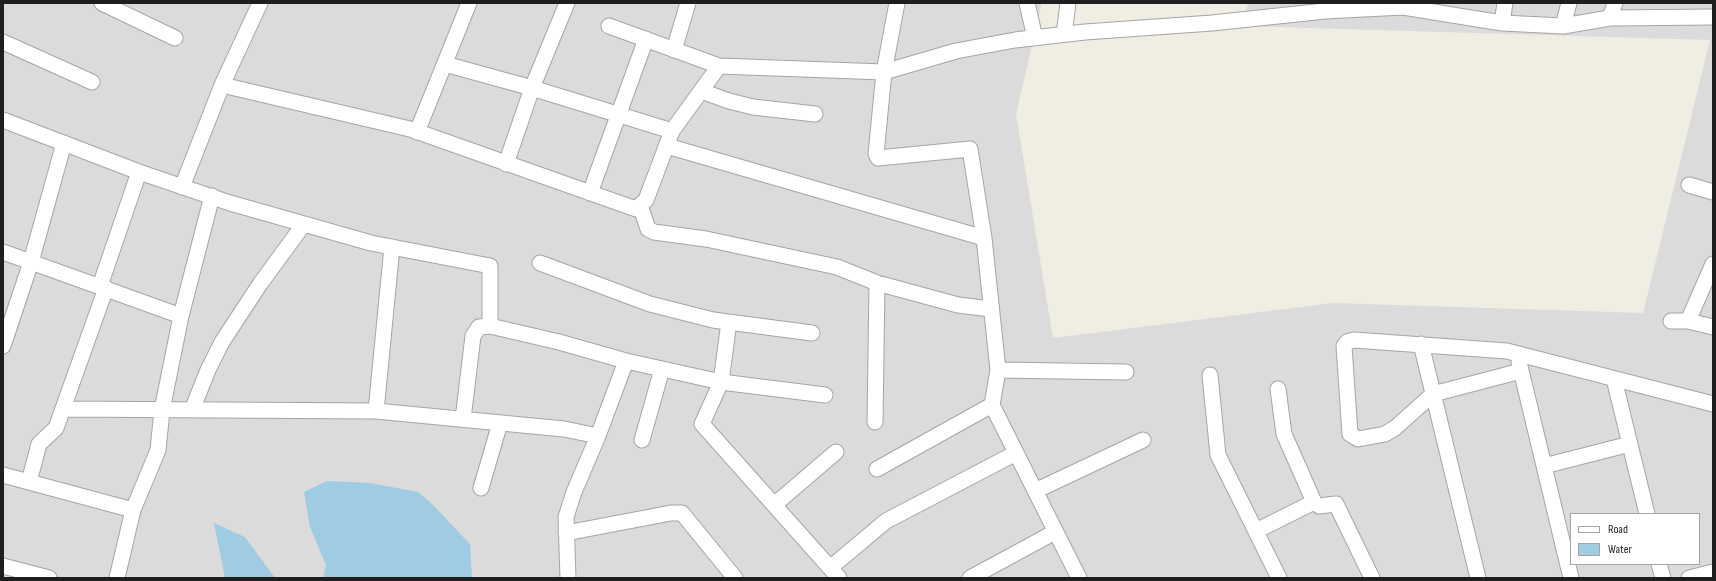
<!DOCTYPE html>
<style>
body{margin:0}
#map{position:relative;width:1716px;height:581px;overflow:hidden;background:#f0ede3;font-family:"Sofia Sans Condensed",sans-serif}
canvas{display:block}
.frame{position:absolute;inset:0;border:4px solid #1e1e1e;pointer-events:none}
.legend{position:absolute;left:1570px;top:513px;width:130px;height:52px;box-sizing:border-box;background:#fff;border:1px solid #a5a5a5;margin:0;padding:5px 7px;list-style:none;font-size:12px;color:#1e1e1e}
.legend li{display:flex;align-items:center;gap:8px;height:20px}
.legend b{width:20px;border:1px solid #a5a5a5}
</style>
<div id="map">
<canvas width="1716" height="581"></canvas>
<div class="frame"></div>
<ul class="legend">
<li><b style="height:5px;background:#fff"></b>Road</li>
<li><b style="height:11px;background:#9fcce2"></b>Water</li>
</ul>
</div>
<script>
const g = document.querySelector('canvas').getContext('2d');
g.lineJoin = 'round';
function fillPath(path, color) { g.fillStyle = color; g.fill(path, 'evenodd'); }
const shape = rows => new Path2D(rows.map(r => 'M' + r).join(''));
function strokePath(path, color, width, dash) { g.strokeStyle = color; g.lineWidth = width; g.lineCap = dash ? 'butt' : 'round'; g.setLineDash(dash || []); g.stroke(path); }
fillPath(shape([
 [3,3,1042,3,1016,114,1053,338,1333,303,1643,313,1710,40,1242,26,1248,3,1713,3,1713,578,3,578],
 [1571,514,1699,514,1699,564,1571,564]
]), '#dcdbdb');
fillPath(shape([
 [327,481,370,483,418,492,431,503,470,544,472,578,323,578,326,565,310,527,304,492],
 [214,523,245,537,275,578,225,578]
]), '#9fcce2');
const minor = shape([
 [102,3,175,38],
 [897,3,884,72,876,154,878,158,970,149,984,238,998,370,992,405,1079,578],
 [1027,3,1035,38],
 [1610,18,1615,3],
 [1502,23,1505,3],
 [609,26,719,66],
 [1563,26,1569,3],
 [1064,34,1068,3],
 [3,42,92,82],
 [674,50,688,3],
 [445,64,532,88,672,131],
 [222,85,410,129,636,209,646,200,672,131,719,66,884,72,956,51,1015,40,1085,32,1212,23,1325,11,1403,7,1502,23,1563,26,1610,18,1713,17],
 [701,91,729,101,753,107,815,114],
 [3,120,139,172,230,203,371,243,490,266,490,326],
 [417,132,469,3],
 [667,146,984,238],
 [506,164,532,88,567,3],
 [1689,185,1713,192],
 [182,187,222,85,260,3],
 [590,193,646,39],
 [640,205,648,229,654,232,706,239,837,267,877,283,958,305,991,309],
 [3,252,181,316],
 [540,263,650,304,713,320,812,333],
 [100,286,139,172],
 [1671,321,1688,321,1713,327],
 [1688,321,1713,264],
 [729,322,721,382,702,424,839,578],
 [1421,344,1478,578],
 [3,346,31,262,64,143],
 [1519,362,1571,578],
 [998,370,1126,372],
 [1521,371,1433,394,1395,428,1385,434,1358,439,1350,434,1344,346,1347,342,1354,340,1507,351,1713,404],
 [1210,375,1218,455,1279,578],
 [1614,379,1647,514],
 [1278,389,1284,434,1314,502,1319,506,1336,504,1372,578],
 [63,409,376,411,564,429,598,436],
 [192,410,208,370,222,342,260,284,304,224],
 [376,411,392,247],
 [463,419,473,336,479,327,490,326,559,342,626,361,721,382,825,395],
 [875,422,877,283],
 [642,440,662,369],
 [1544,466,1630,444],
 [877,469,992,405],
 [3,475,133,510],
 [29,482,39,444,56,428,106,288],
 [481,488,500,423],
 [1035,491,1143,440],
 [774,505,836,452],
 [1256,531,1314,502],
 [566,533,671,513,682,513,735,578],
 [1659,564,1663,578],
 [3,566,49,578],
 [830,568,886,521,1016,453],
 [117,578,133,510,158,450,162,410,181,316,212,196],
 [568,578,566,517,574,492,598,436,626,361],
 [970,578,1055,532],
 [1689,578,1713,572]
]);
strokePath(minor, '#a5a5a5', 17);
strokePath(minor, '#fff', 15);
</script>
